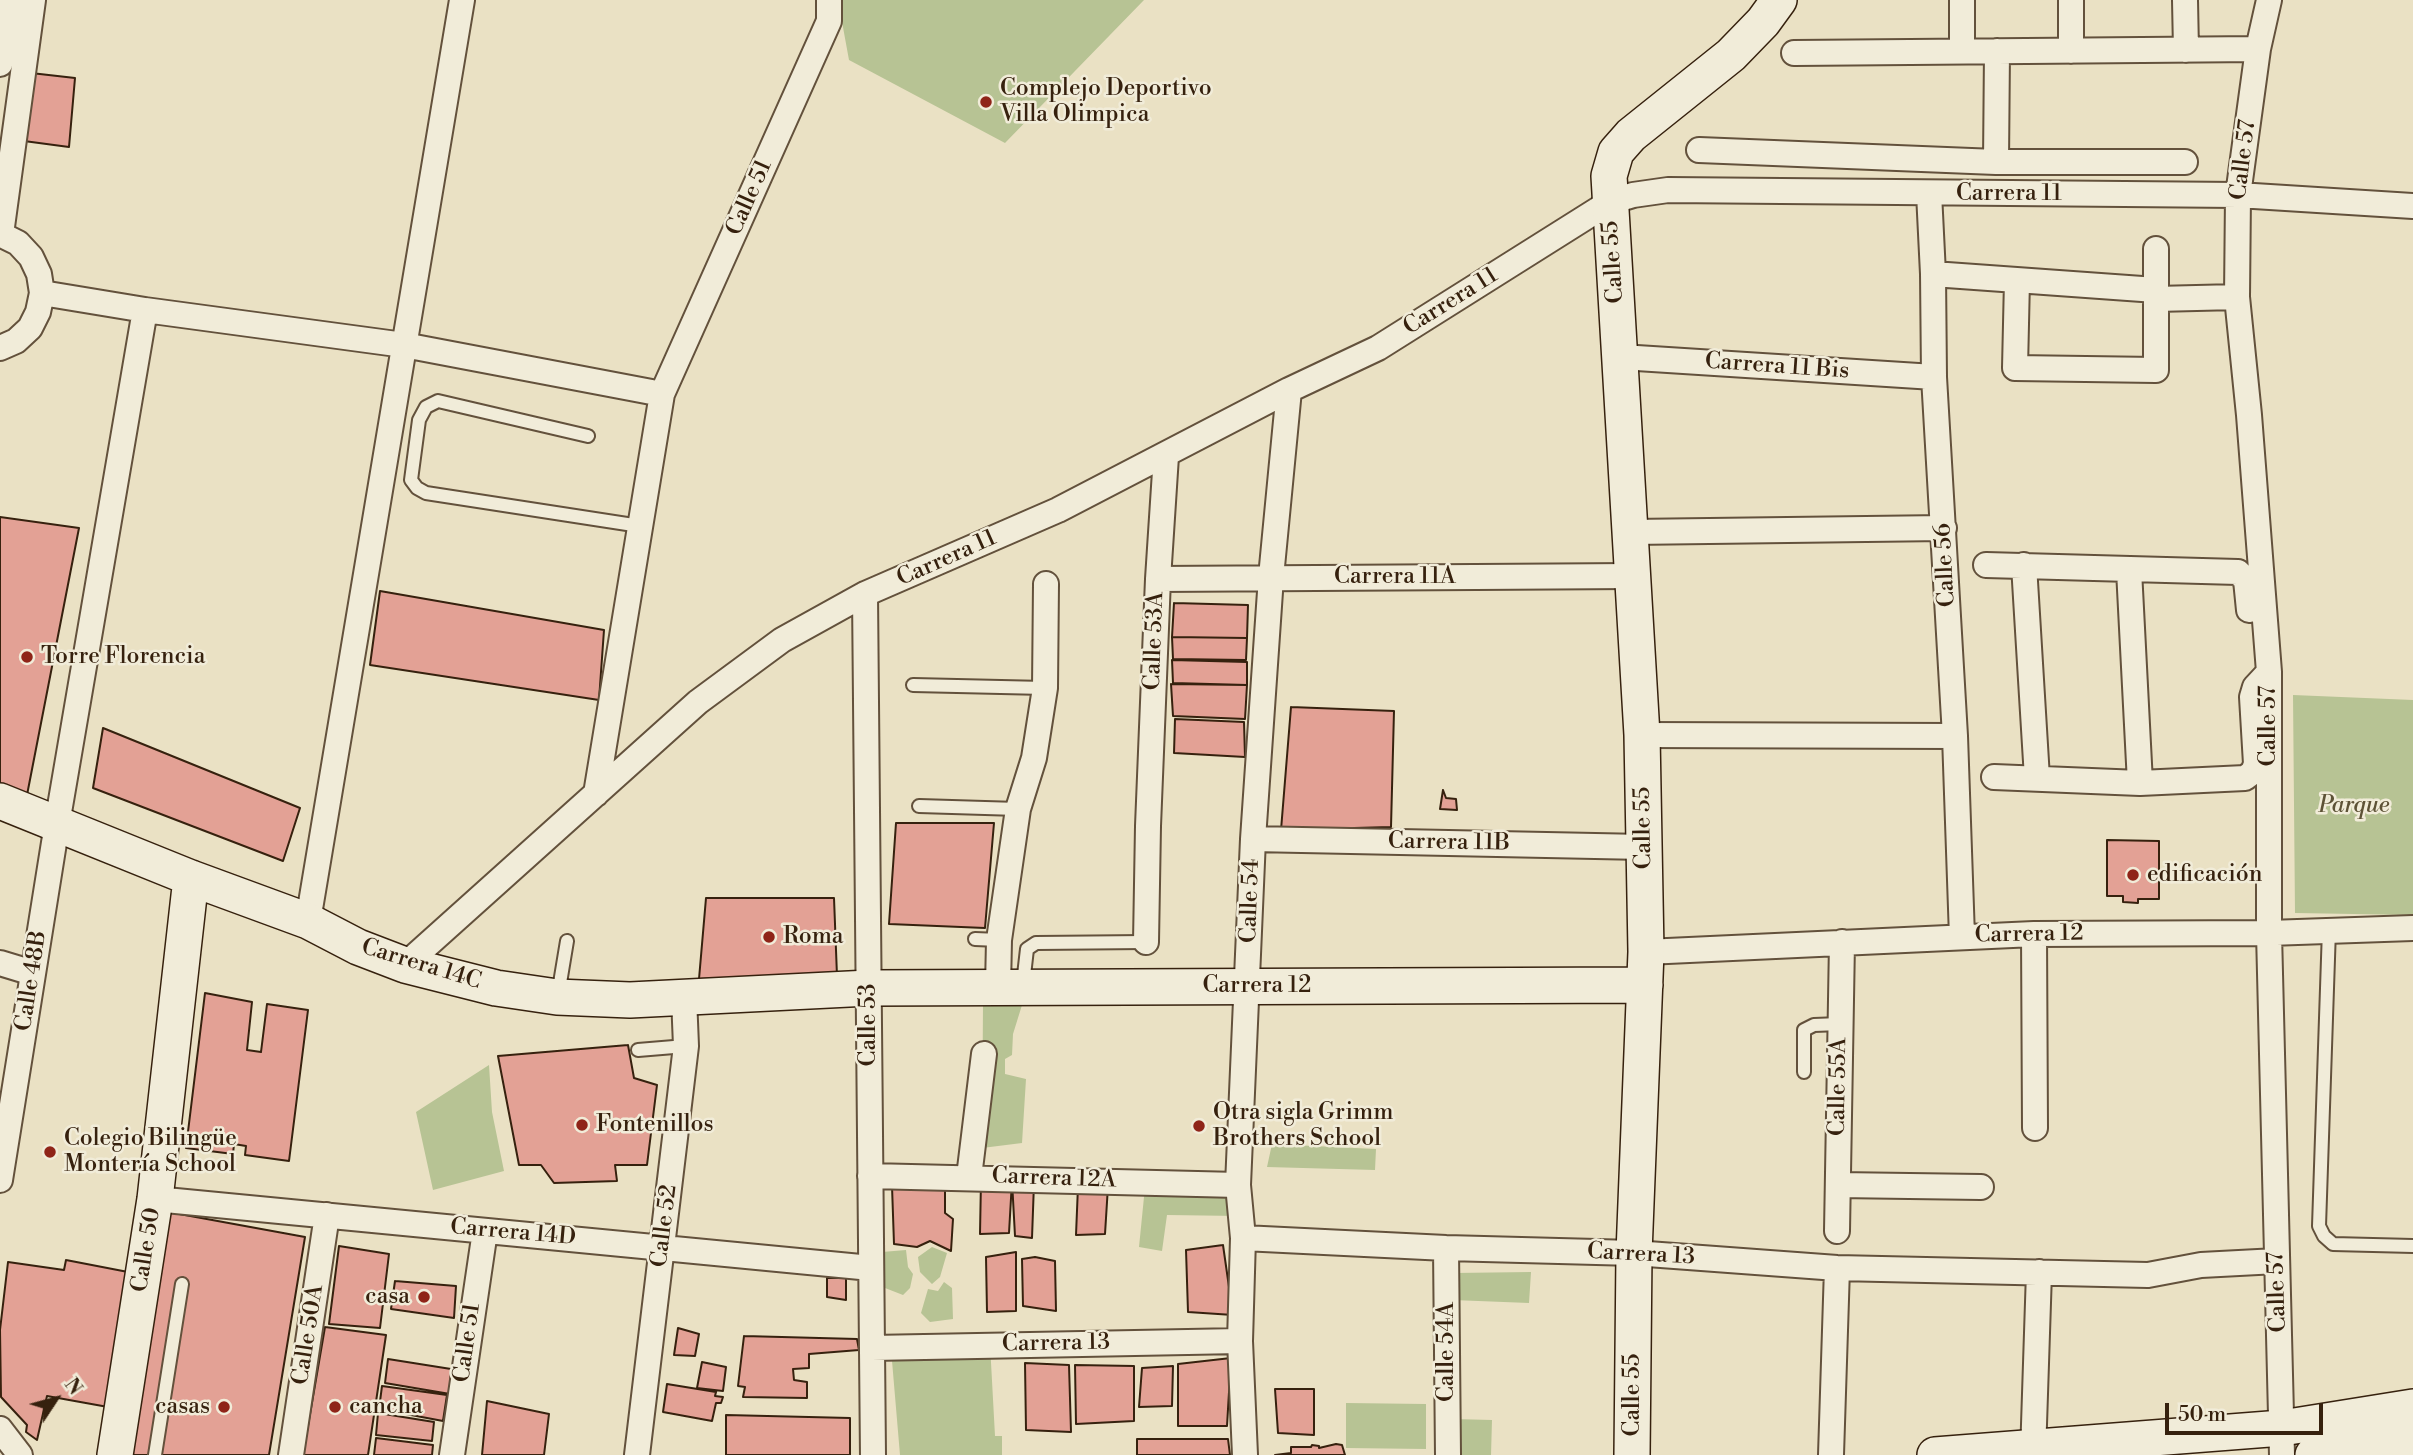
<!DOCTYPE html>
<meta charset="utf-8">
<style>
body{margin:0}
#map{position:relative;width:2413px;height:1455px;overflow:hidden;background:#eae1c4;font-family:"Libre Bodoni",serif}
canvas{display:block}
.north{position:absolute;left:21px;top:1364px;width:70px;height:70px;-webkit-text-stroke:5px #f1ecd9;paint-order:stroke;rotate:54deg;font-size:19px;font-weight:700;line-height:28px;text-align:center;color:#36210e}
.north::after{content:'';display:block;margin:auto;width:24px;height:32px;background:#36210e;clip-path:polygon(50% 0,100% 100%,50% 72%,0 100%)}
.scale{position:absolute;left:2165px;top:1403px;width:158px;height:32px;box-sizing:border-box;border:4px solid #36210e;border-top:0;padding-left:9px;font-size:21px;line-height:24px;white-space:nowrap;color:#36210e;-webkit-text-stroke:5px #f1ecd9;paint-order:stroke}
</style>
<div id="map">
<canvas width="2413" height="1455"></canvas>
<div class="north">N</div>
<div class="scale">50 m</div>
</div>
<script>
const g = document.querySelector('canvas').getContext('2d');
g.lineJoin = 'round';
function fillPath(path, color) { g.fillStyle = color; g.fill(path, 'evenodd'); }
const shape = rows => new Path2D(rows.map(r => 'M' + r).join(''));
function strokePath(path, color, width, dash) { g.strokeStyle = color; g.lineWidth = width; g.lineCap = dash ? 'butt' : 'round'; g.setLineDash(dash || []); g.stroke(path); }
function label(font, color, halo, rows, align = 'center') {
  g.font = font + ' "Libre Bodoni",serif'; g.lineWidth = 5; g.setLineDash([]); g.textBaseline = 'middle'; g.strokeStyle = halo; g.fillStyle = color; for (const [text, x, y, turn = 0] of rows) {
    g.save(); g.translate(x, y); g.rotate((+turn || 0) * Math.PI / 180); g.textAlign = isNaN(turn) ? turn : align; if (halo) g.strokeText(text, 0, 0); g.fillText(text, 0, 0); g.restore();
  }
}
fillPath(shape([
 [838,0,1144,0,1005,143,849,60],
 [2293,695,2413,700,2413,915,2295,913],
 [983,1004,1022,1005,1013,1034,1012,1055,1005,1059,1005,1074,1026,1079,1022,1143,982,1148],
 [489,1065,492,1112,504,1171,433,1190,416,1112],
 [1272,1144,1376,1149,1375,1170,1267,1167],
 [1146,1177,1243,1177,1239,1216,1167,1215,1162,1251,1139,1247],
 [932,1247,947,1253,940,1277,932,1284,920,1272,918,1257],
 [906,1250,908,1267,913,1274,910,1288,903,1295,885,1288,882,1252],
 [1531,1272,1529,1303,1453,1300,1454,1273],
 [944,1282,952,1288,953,1319,930,1322,921,1313,928,1289,938,1291],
 [990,1344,995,1436,1002,1436,1002,1455,900,1455,891,1349],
 [1346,1403,1426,1404,1426,1449,1346,1448],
 [1453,1419,1492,1420,1491,1455,1453,1455]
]), '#b7c394');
const building = shape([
 [31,73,75,78,69,147,24,141,31,73],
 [0,517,79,528,27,795,0,786,0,517],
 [380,591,604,630,599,700,370,665,380,591],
 [1174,603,1248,605,1247,638,1172,637,1174,603],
 [1172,637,1247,638,1246,660,1173,659,1172,637],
 [1172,660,1247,662,1247,685,1173,683,1172,660],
 [1171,684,1247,685,1245,719,1173,716,1171,684],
 [1291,707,1394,711,1391,827,1281,830,1291,707],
 [1175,719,1244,722,1245,757,1174,753,1175,719],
 [103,728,300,808,283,861,93,788,103,728],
 [1443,790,1446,798,1456,799,1457,810,1440,809,1443,790],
 [896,823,994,823,985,928,889,924,896,823],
 [2107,840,2159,841,2159,899,2138,899,2138,903,2123,902,2123,896,2107,896,2107,840],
 [706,898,834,898,837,976,699,979,706,898],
 [205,993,252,1002,247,1050,261,1052,267,1004,308,1010,289,1161,245,1155,246,1146,234,1144,233,1154,186,1148,205,993],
 [628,1045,634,1078,657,1085,647,1165,615,1165,617,1181,554,1183,541,1165,519,1165,498,1056,628,1045],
 [981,1180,1012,1181,1009,1233,980,1234,981,1180],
 [1012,1181,1034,1183,1032,1238,1015,1236,1012,1181],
 [892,1186,945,1188,945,1213,953,1219,951,1251,930,1241,917,1247,894,1244,892,1186],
 [1078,1186,1108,1186,1105,1234,1076,1235,1078,1186],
 [163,1211,305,1237,269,1455,125,1455,163,1211],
 [1223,1245,1233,1315,1188,1312,1186,1250,1223,1245],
 [339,1246,389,1254,380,1328,329,1324,339,1246],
 [1016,1252,1016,1311,987,1312,986,1257,1016,1252],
 [1035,1257,1055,1261,1056,1311,1023,1306,1022,1259,1035,1257],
 [66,1260,128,1272,108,1407,47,1396,37,1440,26,1432,27,1425,1,1397,0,1330,8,1262,64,1270,66,1260],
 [827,1278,846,1278,846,1300,827,1297,827,1278],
 [395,1281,456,1286,454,1318,391,1309,395,1281],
 [325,1327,386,1335,368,1455,303,1455,325,1327],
 [678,1328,699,1334,695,1356,674,1355,678,1328],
 [744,1336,857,1339,859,1350,809,1354,809,1368,793,1369,794,1380,807,1382,807,1398,743,1397,745,1387,738,1386,744,1336],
 [1231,1358,1227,1426,1178,1426,1178,1364,1231,1358],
 [388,1359,451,1369,450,1394,385,1383,388,1359],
 [702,1362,726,1367,723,1391,697,1388,702,1362],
 [1025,1363,1069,1365,1071,1432,1026,1430,1025,1363],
 [1075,1365,1134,1366,1134,1421,1076,1424,1075,1365],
 [1173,1366,1172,1406,1139,1407,1142,1368,1173,1366],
 [667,1384,716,1392,715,1396,723,1397,721,1403,716,1403,712,1421,663,1412,667,1384],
 [382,1386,447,1395,443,1421,379,1409,382,1386],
 [1275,1389,1314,1389,1314,1435,1278,1433,1275,1389],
 [487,1401,549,1414,544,1455,482,1455,487,1401],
 [378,1413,434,1422,432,1441,376,1435,378,1413],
 [726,1415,850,1418,850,1455,726,1455,726,1415],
 [376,1438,433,1445,432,1455,374,1455,376,1438],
 [1137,1439,1228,1439,1230,1455,1137,1455,1137,1439],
 [1336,1444,1342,1445,1345,1455,1275,1455,1291,1453,1291,1447,1311,1447,1312,1445,1319,1446,1319,1448,1336,1444]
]);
fillPath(building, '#e3a195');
strokePath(building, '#36210e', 2);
const lane = shape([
 [588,436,438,401,426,407,419,420,411,480,417,488,426,493,640,526],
 [913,685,1045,688],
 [919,806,1018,809],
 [2329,929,2319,1226,2324,1236,2333,1244,2413,1246],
 [975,939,999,940],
 [1023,984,1027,949,1036,943,1146,942],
 [558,995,567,941],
 [638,1050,686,1046],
 [1804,1072,1804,1030,1814,1025,1840,1024],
 [155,1455,182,1284]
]);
const street = shape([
 [1962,0,1962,51],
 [2071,0,2071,51],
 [2185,0,2186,50],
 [2269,0,2258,49,2238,195,2237,297,2249,415,2269,672,2269,933,2282,1455],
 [1794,53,2258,49],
 [0,64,9,0],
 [1699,150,1996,162,2185,162],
 [1996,162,1997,51],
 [1929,193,1933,274,1934,377,1955,736,1962,937],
 [0,234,18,243,31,257,39,274,42,293,38,312,30,328,16,341,0,348],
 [1,234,33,0],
 [1933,274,2156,290],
 [2017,280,2015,368,2156,370,2156,249],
 [42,293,145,310,404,345,662,394],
 [2156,299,2237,297],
 [1621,357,1934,377],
 [1631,532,1944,528],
 [1986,565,2238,572,2246,580,2249,610],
 [2024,565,2037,778],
 [2129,570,2140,783],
 [1158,579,1633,576],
 [865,594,873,1455],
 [1642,735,1955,736],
 [1994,777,2140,783,2245,778,2253,772,2256,764,2252,697,2255,687,2269,672],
 [596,794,662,394,829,21,829,0],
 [1253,839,1644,847],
 [308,921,462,0],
 [2034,934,2035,1128],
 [1146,942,1148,826,1158,579,1166,456],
 [1646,952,2034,934,2269,933,2413,928],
 [0,963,33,973],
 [405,965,698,702,782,640,865,594,1058,510,1289,390,1378,348,1610,202,1633,195,1668,190,2238,195,2413,206],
 [998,987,999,940,1018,809,1034,758,1045,688,1046,584],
 [870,1176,1238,1185],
 [969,1177,984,1054],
 [0,1180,57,824,145,310],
 [1838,1185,1981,1187],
 [155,1199,871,1268],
 [1837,1231,1842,942],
 [1243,1238,1446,1248,1634,1253,1837,1268,2148,1275,2201,1265,2277,1261],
 [1446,1248,1448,1455],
 [872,1348,1240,1341],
 [0,1429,20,1455],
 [291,1455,327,1215],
 [452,1455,485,1231],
 [637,1455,686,1046,684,997],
 [1245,1455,1240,1341,1243,1238,1238,1185,1253,839,1271,577,1289,390],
 [1831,1455,1837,1268],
 [2033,1455,2039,1272]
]);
const secondary = shape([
 [0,801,191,878,308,921,358,947,405,965,496,988,557,997,630,1000,869,988,1645,985],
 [115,1455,155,1199,191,878],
 [1632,1455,1634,1253,1646,952,1642,735,1609,176,1616,152,1631,135,1731,55,1763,22,1779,0],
 [1935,1455,2282,1428,2413,1407],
 [2313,1455,2413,1439]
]);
strokePath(lane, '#63513c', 16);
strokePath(street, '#63513c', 28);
strokePath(secondary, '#36210e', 38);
strokePath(lane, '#f1ecd9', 12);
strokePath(street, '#f1ecd9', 24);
strokePath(secondary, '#f1ecd9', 35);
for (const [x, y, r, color] of [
 [986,102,7,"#8f2418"],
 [27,657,7,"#8f2418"],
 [2133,875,7,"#8f2418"],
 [769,937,7,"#8f2418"],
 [582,1125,7,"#8f2418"],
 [1199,1126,7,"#8f2418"],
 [50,1152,7,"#8f2418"],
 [424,1297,7,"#8f2418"],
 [224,1407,7,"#8f2418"],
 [335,1407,7,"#8f2418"]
]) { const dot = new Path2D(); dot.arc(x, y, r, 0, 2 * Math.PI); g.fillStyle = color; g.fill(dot); strokePath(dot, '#f1ecd9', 2.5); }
label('23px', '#36210e', '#f1ecd9', [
 ["Complejo Deportivo",1000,89],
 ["Villa Olimpica",1000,115],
 ["Torre Florencia",41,657],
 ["edificación",2147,875],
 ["Roma",783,937],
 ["Otra sigla Grimm",1213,1113],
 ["Brothers School",1213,1139],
 ["Fontenillos",596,1125],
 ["Colegio Bilingüe",64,1139],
 ["Montería School",64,1165],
 ["casa",410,1297,"right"],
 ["casas",210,1407,"right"],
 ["cancha",349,1407]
], 'left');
label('23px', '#36210e', '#f1ecd9', [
 ["Calle 57",2244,160,-83],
 ["Carrera 11",2009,194],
 ["Calle 51",750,198,-66],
 ["Calle 55",1614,262,-94],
 ["Carrera 11",1451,302,-32],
 ["Carrera 11 Bis",1777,367,4],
 ["Carrera 11",947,559,-24],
 ["Calle 56",1946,565,-93],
 ["Carrera 11A",1395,577],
 ["Calle 53A",1155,641,-88],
 ["Calle 57",2269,726,-90],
 ["Calle 55",1644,828,-91],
 ["Carrera 11B",1449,843,1],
 ["Calle 54",1251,901,-88],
 ["Carrera 12",2029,935,-1],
 ["Carrera 14C",421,965,17],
 ["Calle 48B",32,981,-81],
 ["Carrera 12",1257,986],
 ["Calle 53",869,1025,-90],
 ["Calle 55A",1839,1087,-89],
 ["Carrera 12A",1054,1179,2],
 ["Calle 52",665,1226,-83],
 ["Carrera 14D",513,1233,5],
 ["Calle 50",147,1250,-81],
 ["Carrera 13",1641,1255,3],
 ["Calle 57",2278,1292,-92],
 ["Calle 50A",309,1335,-81],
 ["Calle 51",468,1343,-82],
 ["Carrera 13",1056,1344,-1],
 ["Calle 54A",1447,1352,-90],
 ["Calle 55",1633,1395,-90]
]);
label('italic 23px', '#5d5236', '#f1ecd9', [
 ["Parque",2354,806]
]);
</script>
